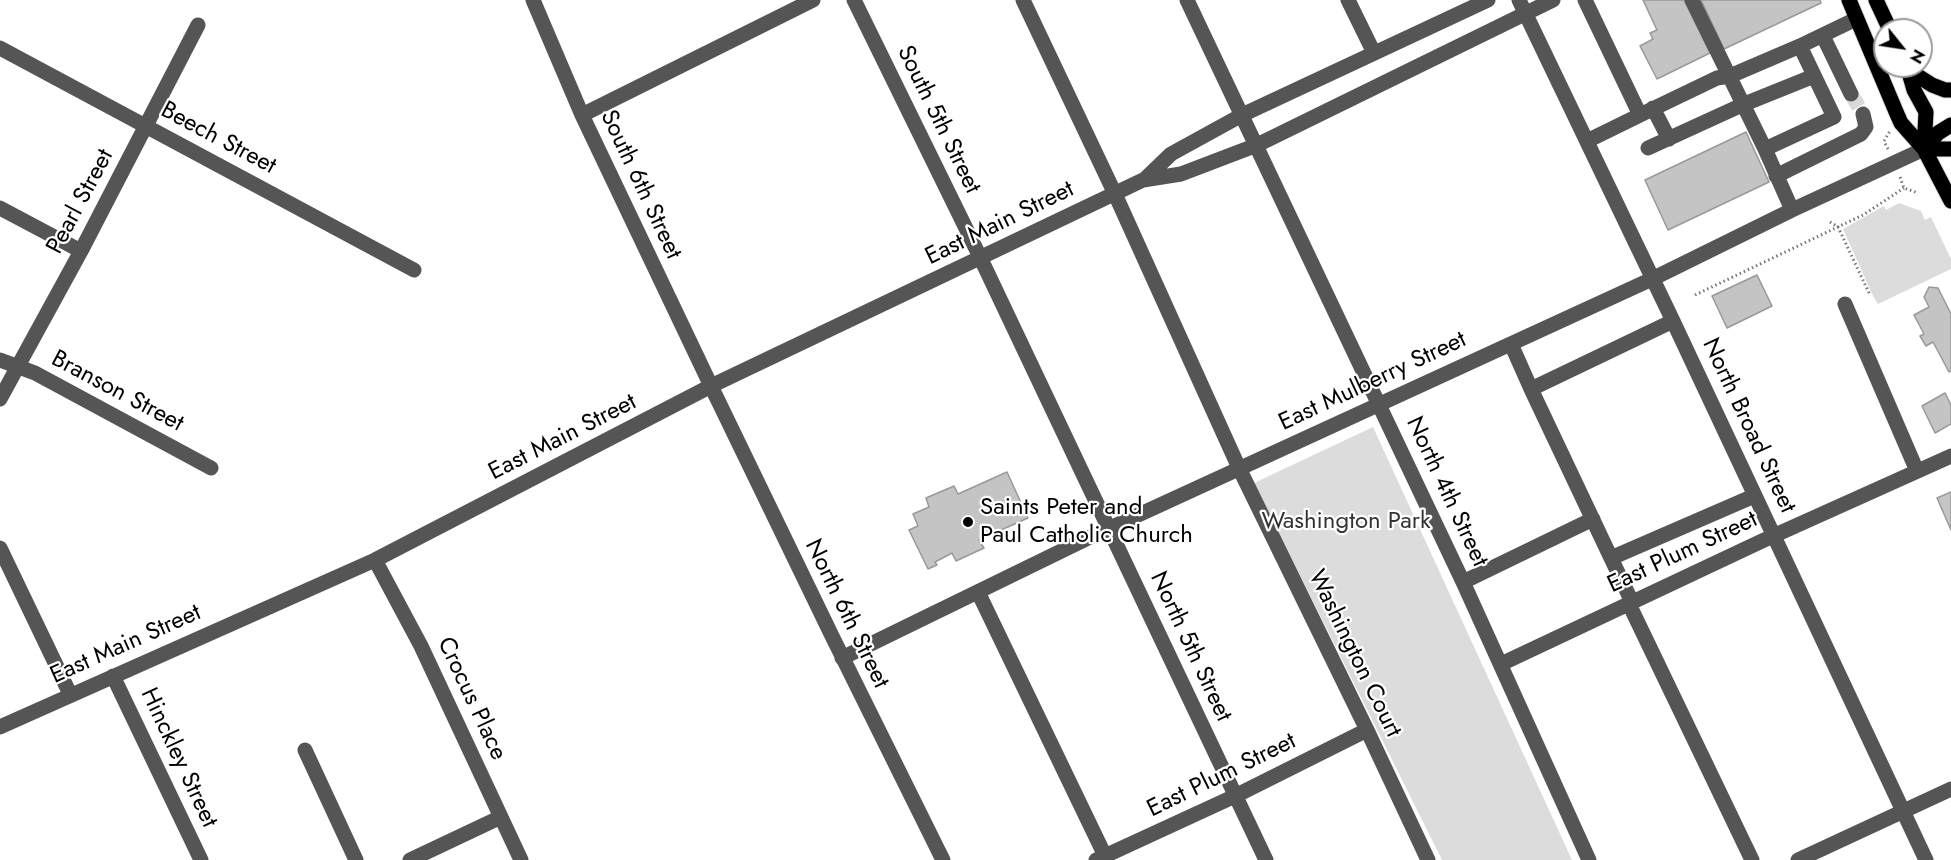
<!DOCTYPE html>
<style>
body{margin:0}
#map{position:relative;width:1951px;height:860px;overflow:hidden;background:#fff;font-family:Jost,sans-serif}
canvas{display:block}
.north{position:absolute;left:1873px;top:18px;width:60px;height:60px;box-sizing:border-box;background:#fff;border:2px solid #999;border-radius:50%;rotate:120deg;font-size:16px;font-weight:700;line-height:24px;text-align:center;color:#000}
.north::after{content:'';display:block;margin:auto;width:21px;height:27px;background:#000;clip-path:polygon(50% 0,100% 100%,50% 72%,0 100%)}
</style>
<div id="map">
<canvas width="1951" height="860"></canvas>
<div class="north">N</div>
</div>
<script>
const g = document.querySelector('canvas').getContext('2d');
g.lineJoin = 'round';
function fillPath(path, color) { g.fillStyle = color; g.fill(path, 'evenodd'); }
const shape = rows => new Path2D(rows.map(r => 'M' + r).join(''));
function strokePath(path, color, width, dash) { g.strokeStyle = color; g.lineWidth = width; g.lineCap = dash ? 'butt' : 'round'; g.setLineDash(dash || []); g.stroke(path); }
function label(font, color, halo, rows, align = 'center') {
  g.font = font + ' Jost,sans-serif'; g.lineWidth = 4.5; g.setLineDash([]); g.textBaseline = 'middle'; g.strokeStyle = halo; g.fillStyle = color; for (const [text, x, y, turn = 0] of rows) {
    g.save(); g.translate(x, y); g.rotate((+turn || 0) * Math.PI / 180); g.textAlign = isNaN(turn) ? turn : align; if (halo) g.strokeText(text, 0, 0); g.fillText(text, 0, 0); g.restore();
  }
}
fillPath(shape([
 [1899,203,1921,211,1925,220,1931,217,1951,259,1951,269,1878,304,1873,296,1843,229,1884,206,1886,210],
 [1373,427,1572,860,1442,860,1254,483]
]), '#dcdcdc');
const building = shape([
 [1643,0,1684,0,1710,53,1657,79,1640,46,1653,39,1650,33,1657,30,1643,0],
 [1701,0,1820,0,1821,3,1724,49,1701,0],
 [1746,132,1769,182,1668,230,1645,180,1746,132],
 [1757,275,1772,306,1727,328,1712,296,1757,275],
 [1929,287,1938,288,1951,314,1951,371,1949,372,1933,342,1926,346,1920,336,1924,334,1914,315,1929,307,1924,297,1929,287],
 [1945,393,1951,405,1951,424,1935,433,1922,406,1945,393],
 [1007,472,1028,518,979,540,984,548,956,561,952,553,935,562,937,565,928,569,909,530,918,526,913,514,929,507,926,498,954,486,958,494,1007,472],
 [1951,492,1951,530,1937,498,1951,492]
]);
fillPath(building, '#c4c4c4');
strokePath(building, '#999', 1.5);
strokePath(shape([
 [1851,94,1863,114]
]), '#d9d9d9', 15, [15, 8]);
const major = shape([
 [1849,0,1897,114,1901,123,1924,149,1951,201],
 [1876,0,1890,30],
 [1907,66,1914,90,1926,112,1924,149],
 [1910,71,1932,85,1945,90,1951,90],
 [1924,149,1938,133,1951,125],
 [1924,149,1951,149]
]);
strokePath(major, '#dbdbdb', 17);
strokePath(shape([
 [1888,149,1884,141,1890,131],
 [1900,177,1904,188,1918,193],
 [1830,222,1838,227,1870,295],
 [1695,295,1863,215,1904,188]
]), '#777', 3, [1.5, 3]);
strokePath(shape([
 [533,0,582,115,711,386,832,636,943,860],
 [854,0,981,259,1266,860],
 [1023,0,1115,194,1239,468,1367,730,1428,860],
 [1187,0,1463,582,1589,860],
 [1348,0,1374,53],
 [1519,0,1673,321,1926,860],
 [1585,0,1640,115,1717,78,1730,76,1800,46,1856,19],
 [1692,0,1765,149,1792,210],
 [1823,36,1851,94],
 [0,48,414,270],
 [1653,108,1669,139],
 [582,115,813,0],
 [1587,141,1640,115],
 [1648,148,1742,105,1814,76],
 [1765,149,1834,117,1800,46],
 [1776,176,1861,134,1866,127,1863,114],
 [1144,180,1171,154,1242,115,1488,0],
 [0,208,81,251],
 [1845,304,1917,471],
 [1673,321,1531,389,1611,558,1754,496],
 [1511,344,1531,389],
 [0,360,35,373,211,468],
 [0,399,81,251,198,25],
 [0,548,70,694],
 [1611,558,1632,602],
 [375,560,421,646,521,860],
 [1463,582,1593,519],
 [978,592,1107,860],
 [1629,604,1752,860],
 [842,658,1086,539,1652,279,1792,210,1924,149],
 [1501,664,1762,541,1951,456],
 [113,676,201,860],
 [0,727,375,560,711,386,1143,180,1181,174,1257,145,1553,0],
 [305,750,356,860],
 [410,860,501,817],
 [1096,860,1235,796,1367,730],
 [1798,860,1951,789]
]), '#555', 15);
strokePath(major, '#000', 15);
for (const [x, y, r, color] of [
 [968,522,6,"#000"]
]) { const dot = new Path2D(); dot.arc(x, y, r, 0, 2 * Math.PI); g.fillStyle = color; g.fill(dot); strokePath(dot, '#fff', 2); }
label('24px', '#000', '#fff', [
 ["South 5th Street",938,120,64],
 ["Beech Street",218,139,28],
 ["South 6th Street",640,185,65],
 ["Pearl Street",81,202,-62],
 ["East Main Street",1000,224,-26],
 ["East Mulberry Street",1373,382,-25],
 ["Branson Street",117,392,28],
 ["North Broad Street",1748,426,65],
 ["East Main Street",563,438,-27],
 ["North 4th Street",1446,492,65],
 ["East Plum Street",1683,553,-25],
 ["North 6th Street",846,614,64],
 ["East Main Street",126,645,-24],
 ["North 5th Street",1190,647,65],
 ["Washington Court",1354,654,64],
 ["Crocus Place",471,699,65],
 ["Hinckley Street",178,758,65],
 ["East Plum Street",1222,776,-26]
]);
label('24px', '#000', '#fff', [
 ["Saints Peter and",980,508],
 ["Paul Catholic Church",980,536]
], 'left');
label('24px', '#333', '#fff', [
 ["Washington Park",1346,522]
]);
</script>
